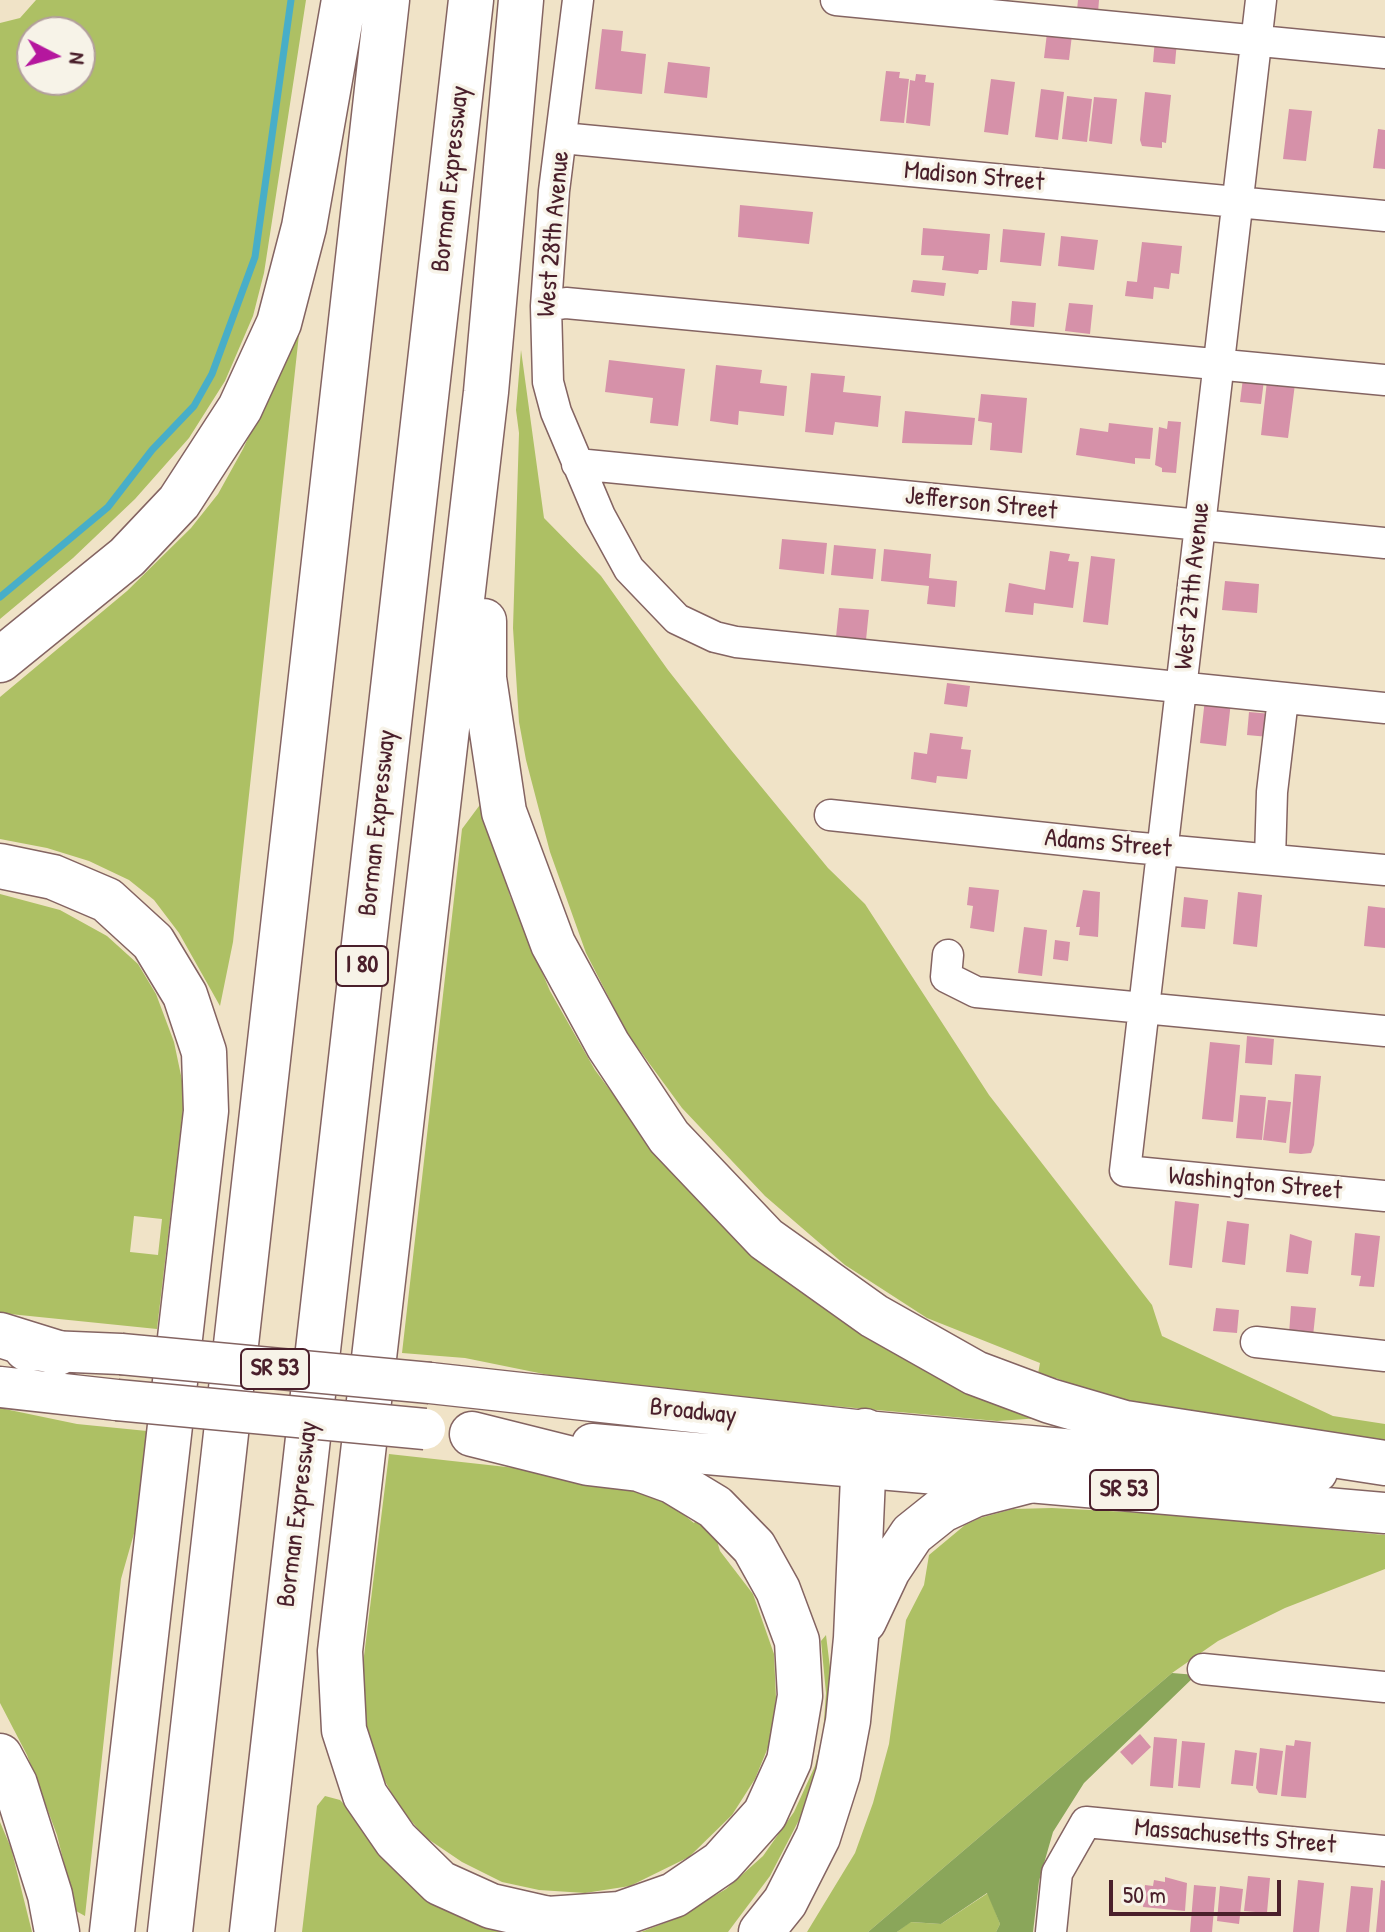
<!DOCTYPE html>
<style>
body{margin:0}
#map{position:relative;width:1385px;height:1932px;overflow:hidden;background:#f0e3c7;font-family:"Patrick Hand",sans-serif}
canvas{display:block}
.north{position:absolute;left:16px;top:16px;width:80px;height:80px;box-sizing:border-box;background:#f7f3e8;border:2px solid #b29e9c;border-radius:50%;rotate:96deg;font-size:22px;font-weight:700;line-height:32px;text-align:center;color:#4a1f2b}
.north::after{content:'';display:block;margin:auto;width:28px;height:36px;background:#b5179e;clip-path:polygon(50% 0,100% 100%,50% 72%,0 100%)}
.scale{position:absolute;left:1109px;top:1880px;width:172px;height:36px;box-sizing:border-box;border:4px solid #4a1f2b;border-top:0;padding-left:10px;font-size:24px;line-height:28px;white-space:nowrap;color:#4a1f2b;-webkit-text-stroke:6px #f7f3e8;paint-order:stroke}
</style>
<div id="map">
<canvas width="1385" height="1932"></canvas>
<div class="north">N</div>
<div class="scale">50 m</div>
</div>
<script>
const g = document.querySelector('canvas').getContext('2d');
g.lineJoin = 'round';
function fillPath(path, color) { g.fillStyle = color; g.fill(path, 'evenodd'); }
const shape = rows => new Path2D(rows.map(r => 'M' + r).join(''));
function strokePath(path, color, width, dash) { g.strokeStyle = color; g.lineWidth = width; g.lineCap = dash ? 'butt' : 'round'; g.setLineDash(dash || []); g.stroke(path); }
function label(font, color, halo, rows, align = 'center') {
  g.font = font + ' "Patrick Hand",sans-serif'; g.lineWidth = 7; g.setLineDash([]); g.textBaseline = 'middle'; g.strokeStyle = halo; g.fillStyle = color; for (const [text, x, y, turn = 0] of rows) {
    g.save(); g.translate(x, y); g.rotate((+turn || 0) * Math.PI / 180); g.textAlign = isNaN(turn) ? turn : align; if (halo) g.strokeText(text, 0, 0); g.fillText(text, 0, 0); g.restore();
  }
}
fillPath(shape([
 [36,0,306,0,264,273,253,316,225,381,189,438,135,499,73,558,0,619,0,23,20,18],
 [32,32,80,32,80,80,32,80],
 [300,325,233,942,220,1006,179,933,154,900,129,880,89,861,47,848,0,839,0,697,127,591,191,528,218,494,243,449],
 [521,350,544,518,601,576,668,670,731,750,828,868,865,904,989,1095,1152,1305,1162,1336,1333,1416,1385,1424,1385,1445,1115,1402,1056,1378,1051,1389,1037,1379,1040,1363,927,1318,845,1265,765,1196,682,1108,627,1033,586,953,550,852,526,760,519,722,513,628,519,433,516,410],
 [482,802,510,896,550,991,595,1070,665,1164,752,1252,837,1318,946,1381,1041,1418,997,1421,593,1384,465,1358,402,1353,462,829],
 [0,894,60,910,107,936,138,964,156,994,174,1042,183,1085,183,1109,157,1329,0,1313],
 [134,1216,162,1219,158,1255,130,1252],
 [0,1408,77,1424,147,1431,135,1530,121,1579,85,1916,76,1911,57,1835,27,1755,0,1703],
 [389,1454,606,1478,659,1495,694,1523,702,1514,714,1531,720,1551,753,1594,774,1654,776,1698,771,1740,755,1779,732,1815,689,1857,630,1886,585,1893,539,1890,502,1882,462,1862,425,1837,400,1808,377,1767,363,1723,362,1672],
 [1052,1508,1165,1514,1385,1535,1385,1569,1285,1608,1218,1641,1172,1673,868,1932,807,1932,855,1853,873,1803,889,1744,906,1620,924,1585,929,1555,965,1525,980,1518,1013,1509],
 [826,1635,833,1692,814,1791,770,1876,728,1932,641,1932,675,1919,726,1889,763,1856,794,1812,815,1766,823,1734,826,1693,821,1641],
 [325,1796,340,1800,347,1807,382,1856,423,1895,463,1919,503,1932,302,1932,317,1806],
 [0,1822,11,1848,32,1932,0,1932],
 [988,1893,1000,1924,996,1932,897,1932,910,1922,941,1924]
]), '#adc064');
fillPath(shape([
 [1172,1673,1196,1675,1084,1783,1053,1832,1039,1881,1033,1932,996,1932,1000,1924,987,1893,941,1924,911,1922,897,1932,868,1932]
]), '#8aa65a');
strokePath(shape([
 [0,597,108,507,152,450,194,406,212,374,255,257,291,0]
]), '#48aec8', 7);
fillPath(shape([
 [1078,0,1099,0,1098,13,1077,10],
 [602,29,623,31,621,51,646,54,642,94,595,89],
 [1047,33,1072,35,1069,60,1044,58],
 [1155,39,1177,41,1175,64,1153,62],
 [668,62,710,67,707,98,664,93],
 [886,71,900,72,899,78,909,79,904,123,880,121],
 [916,74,926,75,925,82,934,83,930,126,906,123,910,80,915,81],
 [991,79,1015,82,1008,135,984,132],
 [1041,89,1064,92,1058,140,1035,137],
 [1145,92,1171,95,1166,143,1162,142,1162,148,1142,146,1140,140],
 [1067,96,1092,99,1087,142,1062,139],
 [1094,97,1117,99,1112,144,1089,141],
 [1289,109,1312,111,1306,161,1283,159],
 [1378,129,1385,130,1385,169,1373,168],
 [740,205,813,212,809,244,738,237],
 [923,228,990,234,987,270,979,270,978,274,942,270,944,256,921,255],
 [1003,229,1045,233,1041,266,1000,262],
 [1061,236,1098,240,1094,270,1058,266],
 [1142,242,1182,246,1179,274,1171,273,1169,289,1154,287,1153,299,1125,296,1127,281,1137,282],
 [913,280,946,283,944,296,911,292],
 [1012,301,1036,303,1034,327,1010,325],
 [1069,303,1093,305,1090,334,1065,331],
 [609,360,685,369,678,426,650,423,653,398,605,392],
 [716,365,762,370,760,383,787,386,784,416,739,411,738,425,710,421],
 [811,373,845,376,843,392,881,396,878,427,835,422,833,435,805,432],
 [1243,378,1264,380,1261,404,1240,402],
 [1267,381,1295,384,1288,438,1261,435],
 [981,394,1027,398,1022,453,990,450,992,423,978,421],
 [905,411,975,418,972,445,902,443],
 [1168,421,1181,422,1176,473,1162,472,1162,468,1155,465,1159,427,1167,429],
 [1109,423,1153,428,1150,459,1135,458,1135,464,1076,455,1080,428,1108,432],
 [782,539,827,543,824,574,779,569],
 [834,545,876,549,873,579,831,575],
 [884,549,931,554,929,578,957,581,955,607,927,604,929,586,881,581],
 [1050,551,1070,554,1068,561,1079,562,1073,608,1034,603,1033,615,1005,612,1009,583,1045,590],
 [1091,556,1115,559,1108,625,1083,622],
 [1225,581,1259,584,1257,613,1222,610],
 [839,608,869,610,866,640,836,637],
 [947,683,970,686,967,707,944,704],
 [1205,699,1231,702,1226,746,1200,743],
 [1249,712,1272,714,1269,737,1247,735],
 [930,733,963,737,961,749,971,750,967,779,937,776,936,783,911,779,914,752,927,754],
 [969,887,999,890,994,932,970,928,973,906,967,905],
 [1083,890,1100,892,1098,937,1079,935,1080,927,1076,927],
 [1238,892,1262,895,1257,947,1233,944],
 [1184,897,1208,900,1205,929,1181,927],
 [1368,906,1385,908,1385,948,1364,946],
 [1024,927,1047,930,1042,976,1018,973],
 [1055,940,1070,942,1068,961,1053,959],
 [1247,1036,1274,1039,1272,1065,1245,1063],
 [1210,1042,1240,1045,1233,1122,1202,1119],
 [1295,1074,1321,1076,1314,1145,1311,1153,1301,1154,1289,1153],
 [1240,1095,1266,1097,1262,1140,1236,1138],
 [1268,1100,1291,1102,1286,1143,1263,1140],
 [1175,1201,1199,1204,1192,1268,1169,1265],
 [1227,1221,1249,1224,1245,1265,1222,1262],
 [1355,1233,1380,1236,1374,1287,1359,1286,1361,1276,1351,1275],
 [1290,1234,1312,1241,1308,1274,1286,1272],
 [1291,1306,1316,1308,1313,1336,1289,1334],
 [1216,1308,1239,1310,1237,1333,1213,1331],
 [1140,1734,1151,1747,1132,1765,1120,1752],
 [1154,1737,1177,1739,1173,1788,1150,1786],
 [1295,1740,1311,1742,1306,1798,1281,1796,1286,1745,1294,1746],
 [1182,1741,1205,1743,1200,1788,1178,1786],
 [1260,1748,1283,1751,1277,1795,1259,1793,1256,1788],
 [1235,1750,1257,1753,1253,1786,1231,1784],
 [1248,1876,1270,1878,1267,1913,1244,1911],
 [1165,1877,1187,1883,1185,1911,1143,1907,1145,1885,1153,1886,1154,1880,1165,1882],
 [1298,1880,1324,1883,1319,1932,1293,1932],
 [1381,1880,1385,1881,1385,1932,1376,1932],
 [1194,1885,1216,1887,1212,1932,1190,1932],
 [1220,1886,1243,1889,1239,1924,1217,1921],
 [1351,1886,1373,1888,1369,1932,1346,1932]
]), '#d691a9');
const minor = shape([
 [578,0,554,191,546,306,548,382,556,412,600,516,629,569,677,619,715,637,736,642,1385,708],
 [836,0,1385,53],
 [1261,0,1125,1171,1385,1196],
 [562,138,1385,216],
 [546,306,566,303,1385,380],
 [577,464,1385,543],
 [830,815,1130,847,1385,870],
 [1270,859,1272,792,1283,699],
 [948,955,946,977,976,992,1385,1031],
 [1256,1342,1385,1356],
 [1203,1669,1385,1687],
 [1051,1932,1057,1873,1086,1822,1385,1851]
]);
const major = shape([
 [25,1350,121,1354],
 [430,1383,865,1431,1317,1472],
 [0,1387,117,1400],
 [592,1444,1385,1513]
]);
const highway = shape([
 [484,621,484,678,504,812,553,944,608,1045,669,1137,766,1239,874,1316,975,1373,1050,1401,1125,1423,1385,1463],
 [0,660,127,557,179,502,240,408,279,323,304,227,344,0],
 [0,866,53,877,107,900,153,942,185,995,204,1052,206,1111,112,1932],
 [0,1335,58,1353],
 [472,1434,588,1463,639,1469,672,1481,715,1507,754,1547,778,1590,797,1641,800,1696,789,1761,765,1814,721,1863,674,1895,620,1914,548,1919,491,1906,440,1883,396,1840,365,1795,344,1730,340,1651,486,392,521,0],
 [864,1621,888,1570,912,1534,942,1510,974,1495,1028,1481],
 [0,1756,15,1784,50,1895,57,1932],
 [170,1932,387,0],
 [252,1932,471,0],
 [761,1932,785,1902,818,1837,838,1774,848,1721,856,1638,865,1431]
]);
strokePath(minor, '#846462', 33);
strokePath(major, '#846462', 43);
strokePath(highway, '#846462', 47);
strokePath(minor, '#fff', 30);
strokePath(major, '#fff', 40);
strokePath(highway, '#fff', 44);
const majorBridge = shape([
 [121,1354,430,1383],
 [117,1400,425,1429]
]);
strokePath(majorBridge, '#846462', 43, []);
strokePath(majorBridge, '#fff', 40);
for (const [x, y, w] of [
 [362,966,52],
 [275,1369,68],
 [1124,1490,68]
]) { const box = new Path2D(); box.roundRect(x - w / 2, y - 20, w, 40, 6); g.fillStyle = '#f7f3e8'; g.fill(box); strokePath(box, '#4a1f2b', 2); }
label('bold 24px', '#4a1f2b', null, [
 ["I 80",362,966],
 ["SR 53",275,1369],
 ["SR 53",1124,1490]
]);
label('26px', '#4a1f2b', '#f7f3e8', [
 ["Madison Street",974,177,5],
 ["Borman Expressway",451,179,-84],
 ["West 28th Avenue",554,234,-85],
 ["Jefferson Street",981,504,6],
 ["West 27th Avenue",1193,586,-84],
 ["Borman Expressway",378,823,-84],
 ["Adams Street",1108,844,5],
 ["Washington Street",1255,1184,5],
 ["Broadway",693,1412,6],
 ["Borman Expressway",298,1514,-83],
 ["Massachusetts Street",1235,1837,5]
]);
</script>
